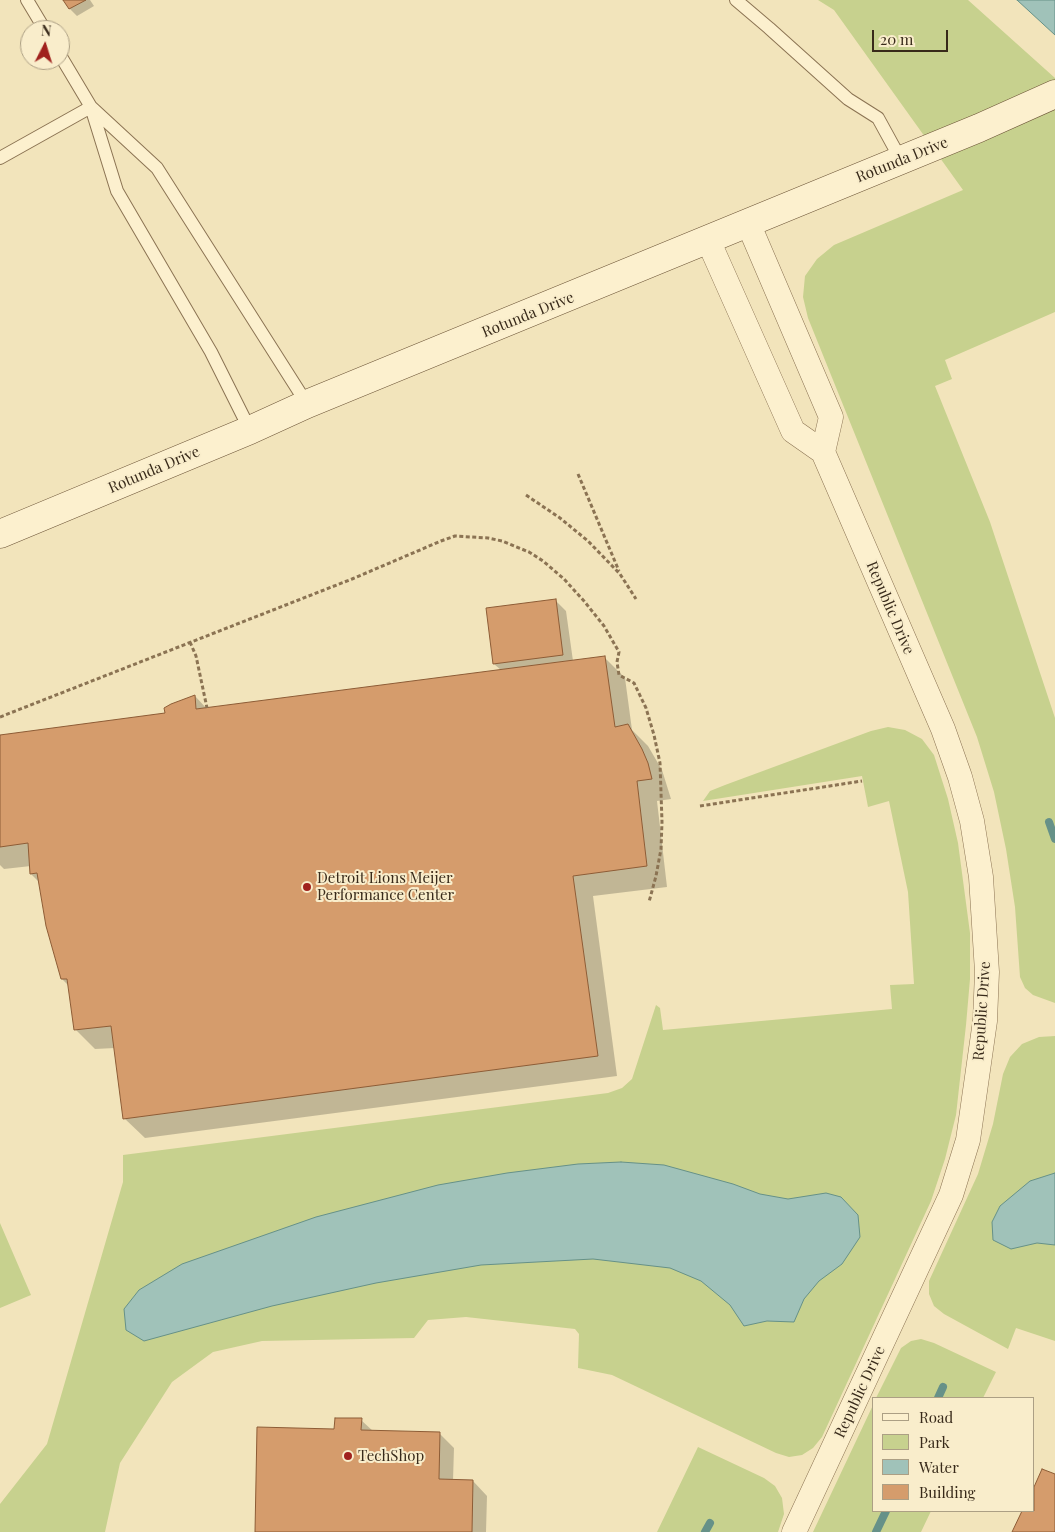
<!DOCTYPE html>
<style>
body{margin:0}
#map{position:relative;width:1055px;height:1532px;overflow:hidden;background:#f2e4bb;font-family:"Playfair Display",serif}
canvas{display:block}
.legend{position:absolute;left:872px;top:1397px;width:162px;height:115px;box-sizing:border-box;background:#f9edcb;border:1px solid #ac9f84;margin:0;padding:6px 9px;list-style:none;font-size:15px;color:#382a1a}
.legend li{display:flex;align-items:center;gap:10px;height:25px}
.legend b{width:25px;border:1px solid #ac9f84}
.north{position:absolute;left:20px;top:20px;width:50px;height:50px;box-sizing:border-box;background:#f9edcb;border:1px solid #ac9f84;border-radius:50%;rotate:5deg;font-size:14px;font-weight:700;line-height:20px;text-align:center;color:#382a1a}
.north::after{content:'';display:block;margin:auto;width:18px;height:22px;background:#a0211d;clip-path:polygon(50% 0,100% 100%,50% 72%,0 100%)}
.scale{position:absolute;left:872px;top:30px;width:76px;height:22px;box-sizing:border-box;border:2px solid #382a1a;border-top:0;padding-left:6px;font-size:15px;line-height:18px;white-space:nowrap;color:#382a1a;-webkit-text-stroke:4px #f9edcb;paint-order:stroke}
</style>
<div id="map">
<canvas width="1055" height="1532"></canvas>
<ul class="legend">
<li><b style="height:6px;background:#fcf0ce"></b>Road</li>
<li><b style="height:14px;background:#c7d18e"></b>Park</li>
<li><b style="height:14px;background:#a0c2b9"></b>Water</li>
<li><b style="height:14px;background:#d59c6c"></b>Building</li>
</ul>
<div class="north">N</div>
<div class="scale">20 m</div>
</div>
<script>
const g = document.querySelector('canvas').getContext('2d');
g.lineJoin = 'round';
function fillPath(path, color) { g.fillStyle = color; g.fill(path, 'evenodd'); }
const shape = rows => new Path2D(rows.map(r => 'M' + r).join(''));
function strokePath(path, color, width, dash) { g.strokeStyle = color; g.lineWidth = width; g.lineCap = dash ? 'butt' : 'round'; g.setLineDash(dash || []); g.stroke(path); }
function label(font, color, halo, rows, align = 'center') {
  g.font = font + ' "Playfair Display",serif'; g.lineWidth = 4; g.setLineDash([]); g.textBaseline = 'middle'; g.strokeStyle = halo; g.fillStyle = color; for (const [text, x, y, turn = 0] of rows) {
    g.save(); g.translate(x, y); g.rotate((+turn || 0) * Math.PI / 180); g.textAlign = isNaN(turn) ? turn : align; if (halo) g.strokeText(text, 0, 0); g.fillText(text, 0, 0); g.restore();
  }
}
fillPath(shape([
 [818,0,968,0,1055,78,1055,312,945,360,952,379,935,386,990,522,1055,718,1055,1003,1033,995,1025,988,1020,977,1015,907,1006,849,994,792,977,737,808,318,803,297,805,276,817,259,834,245,963,190,834,10],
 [888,727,905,730,922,739,934,755,948,799,958,843,970,933,970,979,966,1025,956,1115,945,1159,931,1201,822,1437,813,1448,802,1455,789,1457,776,1453,612,1375,578,1368,579,1334,575,1329,466,1317,428,1320,414,1338,262,1341,213,1352,172,1382,120,1463,105,1532,0,1532,0,1504,47,1444,123,1182,123,1155,608,1093,622,1088,632,1079,656,1005,660,1008,663,1030,892,1009,890,985,914,984,908,892,889,801,868,807,862,776,703,801,710,791,725,785,871,731],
 [1055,1036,1055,1341,1016,1328,1008,1349,944,1314,934,1306,929,1294,929,1281,978,1174,993,1124,1003,1074,1010,1057,1022,1044,1039,1037],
 [0,1223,31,1295,0,1308],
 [921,1339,934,1343,996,1372,983,1398,876,1398,901,1348,911,1341],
 [874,1403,874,1511,931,1511,921,1532,813,1532],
 [698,1447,764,1478,775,1486,782,1498,784,1514,778,1532,657,1532]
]), '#c7d18e');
const water = shape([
 [1017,0,1055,0,1055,35,1017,0],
 [621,1162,664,1165,733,1184,760,1194,788,1199,826,1193,841,1197,858,1215,860,1237,842,1264,819,1281,804,1299,794,1322,767,1321,744,1326,730,1305,701,1281,670,1268,593,1259,481,1265,376,1283,272,1306,144,1341,126,1330,124,1309,139,1290,182,1264,316,1217,438,1185,507,1173,578,1164,621,1162],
 [1055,1173,1055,1245,1037,1243,1011,1249,993,1240,992,1222,1000,1206,1030,1181,1055,1173]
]);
fillPath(water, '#a0c2b9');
strokePath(water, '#669188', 1);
fillPath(shape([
 [65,0,90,0,94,6,77,16,70,9],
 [555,600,566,611,573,661,604,657,625,678,632,730,648,746,662,770,671,799,657,801,667,887,593,896,617,1076,145,1138,124,1118,115,1048,95,1049,75,1029,69,986,62,979,40,883,31,874,31,866,4,869,0,865,0,736,166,714,195,696,207,709,501,670,494,664],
 [361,1420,374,1432,440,1434,454,1448,453,1481,473,1481,487,1496,486,1532,256,1532,336,1430]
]), '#0003');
strokePath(shape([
 [1049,822,1055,839],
 [938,1398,943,1387],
 [705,1532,710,1523],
 [876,1532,886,1511]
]), '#669188', 8);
const building = shape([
 [63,0,86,0,69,9,63,0],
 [556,599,563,655,493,664,486,608,556,599],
 [605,656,615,727,628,724,642,749,648,763,652,779,637,781,647,866,573,876,598,1056,123,1119,111,1026,74,1030,67,979,61,979,46,926,37,873,30,874,28,843,0,847,0,735,165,713,164,708,171,704,195,695,196,709,605,656],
 [335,1418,362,1418,361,1430,440,1432,439,1479,473,1480,472,1532,255,1532,257,1427,334,1429,335,1418],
 [1042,1469,1055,1474,1055,1532,1012,1532,1022,1511,1034,1511,1034,1487,1042,1469]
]);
fillPath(building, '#d59c6c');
strokePath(building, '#8d5c36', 1);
const lane = shape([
 [27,0,45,30],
 [736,0,769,28,848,99,878,118,901,160],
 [60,55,91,107,117,191,211,352,250,430],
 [91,107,157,168,307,404],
 [0,158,91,107]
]);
const street = shape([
 [708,240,793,431,823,452,831,417,748,223],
 [794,1532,951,1195,968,1140,985,1021,987,972,981,877,972,821,960,777,943,729,823,452]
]);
const secondary = shape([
 [0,534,250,430,307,404,979,128,1055,94]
]);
strokePath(lane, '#8b7353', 14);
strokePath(street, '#8b7353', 25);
strokePath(secondary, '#6c5437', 29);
strokePath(shape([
 [578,474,619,571],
 [526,495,560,518,588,541,620,574,636,599],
 [190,642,196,656,207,708],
 [0,717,352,579,441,541,455,536,488,538,502,541,529,552,543,561,564,579,584,601,604,626,619,652,617,662,619,675,634,683,646,708,654,735,660,763,662,822,661,849,656,876,649,902],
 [700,806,862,781]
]), '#8b7353', 3, [4, 2.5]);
strokePath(lane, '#fcf0ce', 12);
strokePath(street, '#fcf0ce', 24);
strokePath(secondary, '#fcf0ce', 28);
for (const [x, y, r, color] of [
 [307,887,5,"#a0211d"],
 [348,1456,5,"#a0211d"]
]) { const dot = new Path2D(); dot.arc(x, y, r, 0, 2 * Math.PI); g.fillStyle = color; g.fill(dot); strokePath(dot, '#f9edcb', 2); }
label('15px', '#382a1a', '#f9edcb', [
 ["Rotunda Drive",902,160,-22],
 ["Rotunda Drive",528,315,-22],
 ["Rotunda Drive",154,470,-23],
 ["Republic Drive",890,608,67],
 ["Republic Drive",982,1011,-86],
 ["Republic Drive",860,1392,-65]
]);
label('15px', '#382a1a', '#f9edcb', [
 ["Detroit Lions Meijer",317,878],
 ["Performance Center",317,895],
 ["TechShop",358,1456]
], 'left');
</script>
